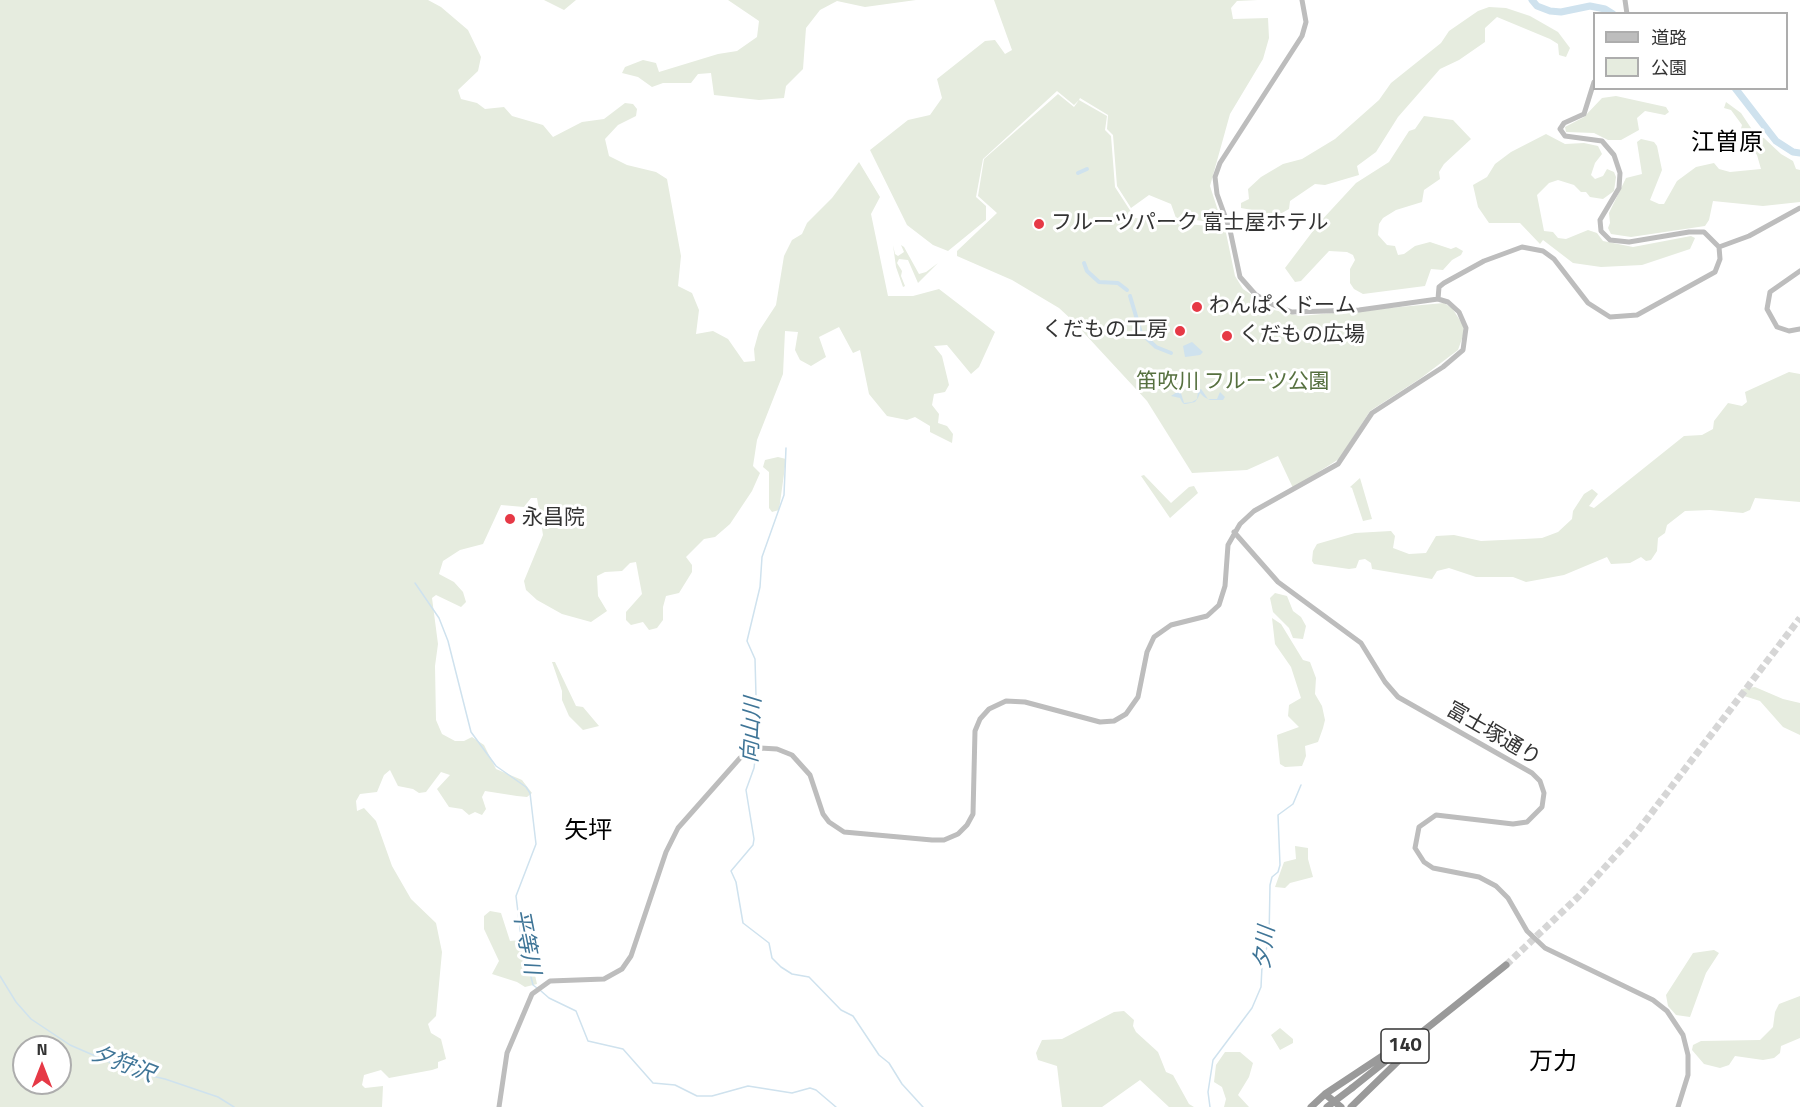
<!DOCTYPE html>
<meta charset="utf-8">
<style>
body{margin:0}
#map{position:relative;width:1800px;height:1107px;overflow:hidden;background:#fff;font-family:"Titillium Web","Noto Sans JP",sans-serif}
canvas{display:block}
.legend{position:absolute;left:1593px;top:12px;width:195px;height:78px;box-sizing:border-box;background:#fff;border:2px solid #adadad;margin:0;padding:8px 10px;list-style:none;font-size:18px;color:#333}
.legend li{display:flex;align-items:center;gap:12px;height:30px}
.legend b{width:30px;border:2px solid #adadad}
.north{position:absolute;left:12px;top:1035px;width:60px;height:60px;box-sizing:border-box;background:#fff;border:2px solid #adadad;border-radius:50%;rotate:0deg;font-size:16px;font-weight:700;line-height:24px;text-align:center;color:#333}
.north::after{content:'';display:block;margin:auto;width:21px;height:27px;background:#e63946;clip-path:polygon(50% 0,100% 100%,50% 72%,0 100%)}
</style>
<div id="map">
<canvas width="1800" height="1107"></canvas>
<ul class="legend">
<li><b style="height:8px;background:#bdbdbd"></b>道路</li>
<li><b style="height:16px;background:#e6ecdf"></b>公園</li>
</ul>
<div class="north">N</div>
</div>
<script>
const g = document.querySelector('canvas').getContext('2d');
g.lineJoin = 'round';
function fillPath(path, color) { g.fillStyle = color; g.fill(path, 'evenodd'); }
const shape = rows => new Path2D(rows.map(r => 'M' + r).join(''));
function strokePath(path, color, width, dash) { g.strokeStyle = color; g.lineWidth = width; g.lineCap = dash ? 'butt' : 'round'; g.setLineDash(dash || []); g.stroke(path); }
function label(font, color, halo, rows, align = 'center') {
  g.font = font + ' "Titillium Web","Noto Sans JP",sans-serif'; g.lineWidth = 6; g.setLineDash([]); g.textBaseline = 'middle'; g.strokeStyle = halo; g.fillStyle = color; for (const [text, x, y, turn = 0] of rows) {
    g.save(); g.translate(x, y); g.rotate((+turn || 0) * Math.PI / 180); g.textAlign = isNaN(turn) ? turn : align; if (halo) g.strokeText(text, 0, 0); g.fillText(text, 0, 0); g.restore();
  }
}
fillPath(shape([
 [0,0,428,0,441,7,468,30,481,57,478,71,458,90,461,99,477,103,485,109,504,107,512,116,543,125,553,137,582,122,604,119,625,103,633,104,637,109,636,116,618,125,605,139,609,156,627,165,656,172,667,179,681,256,678,286,692,293,699,310,696,334,713,331,728,339,744,362,755,361,754,349,759,331,776,305,784,256,792,240,802,234,807,223,832,198,859,162,880,197,871,214,888,296,913,296,939,289,995,332,979,367,971,374,947,345,934,346,942,356,949,385,945,392,934,394,932,405,939,414,938,423,947,426,953,434,952,443,930,432,930,426,915,417,907,420,887,416,869,394,860,350,853,353,839,327,819,337,826,357,811,366,800,360,795,350,798,332,785,331,783,374,757,440,753,466,760,473,752,491,730,524,715,537,704,539,686,557,692,565,692,572,679,593,666,596,663,607,663,620,657,628,649,630,643,622,631,625,626,620,626,612,642,594,636,562,630,563,622,571,605,572,597,576,598,596,607,611,591,622,562,614,537,600,526,590,524,581,543,535,537,498,531,498,524,507,501,505,483,544,460,550,443,561,439,574,454,582,463,592,466,602,461,607,436,595,432,598,438,644,435,666,436,720,442,734,455,741,464,741,472,737,484,745,496,769,522,780,532,793,527,797,517,796,485,791,482,797,486,809,482,815,475,812,469,815,462,809,449,807,437,789,450,775,441,772,426,792,419,793,413,789,398,786,390,770,384,775,377,792,360,794,356,801,357,811,364,808,376,821,392,866,411,899,436,923,442,952,436,1016,428,1024,431,1033,441,1039,446,1059,438,1062,438,1068,432,1070,389,1078,381,1070,364,1075,362,1085,365,1088,383,1086,382,1107,0,1107],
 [24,1047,60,1047,60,1083,24,1083],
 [544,0,576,0,564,10],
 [728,0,916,0,865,7,837,1,820,10,806,28,803,69,786,86,784,98,759,100,714,95,711,73,698,74,691,83,663,83,652,87,638,77,622,73,625,67,643,60,656,63,659,72,718,54,737,51,757,37,759,21],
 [994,0,1258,0,1237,1,1231,8,1233,19,1268,18,1269,38,1263,59,1230,114,1210,186,1222,223,1176,218,1171,204,1149,195,1131,208,1117,186,1113,135,1107,129,1108,115,1080,98,1079,100,1107,116,1105,130,1111,136,1115,187,1135,218,1225,228,1235,276,1243,289,1274,310,1300,316,1444,303,1452,308,1463,325,1464,333,1458,350,1421,378,1370,411,1339,459,1293,488,1278,456,1247,470,1192,473,1147,401,1072,320,1059,308,1012,280,957,256,957,251,997,213,978,196,984,159,1058,94,1074,107,1079,100,1074,105,1057,91,983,159,976,197,986,206,986,220,948,251,933,245,907,225,870,150,908,120,930,115,942,98,937,79,985,41,995,40,1005,54,1012,50],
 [1489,7,1506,8,1530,16,1558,32,1570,48,1566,57,1559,55,1558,44,1550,39,1497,17,1485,28,1485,42,1459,60,1440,69,1398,117,1376,152,1357,166,1359,175,1325,185,1315,184,1290,201,1289,209,1280,214,1256,215,1252,210,1241,208,1241,203,1249,199,1248,189,1261,177,1283,164,1302,159,1335,139,1379,100,1391,83,1441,43,1449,31,1478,11],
 [1616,96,1666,107,1669,112,1665,115,1645,111,1637,118,1639,130,1621,140,1608,140,1594,133,1566,132,1565,127,1584,117,1602,98],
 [1726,102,1741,113,1757,137,1764,138,1781,154,1793,161,1796,169,1800,170,1800,202,1763,206,1713,201,1709,220,1705,226,1631,237,1611,234,1608,228,1610,223,1609,213,1626,178,1642,174,1637,142,1641,139,1654,142,1657,146,1662,170,1650,200,1659,204,1664,204,1677,181,1696,167,1714,163,1719,169,1730,172,1761,169,1757,155,1748,144,1738,139,1742,125,1731,110,1724,108],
 [1424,116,1453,120,1471,139,1444,164,1439,172,1440,179,1424,190,1422,202,1396,210,1383,218,1379,224,1378,235,1387,245,1395,246,1398,255,1404,254,1415,246,1430,242,1451,249,1456,247,1463,251,1461,255,1452,260,1443,270,1431,269,1425,286,1363,294,1354,289,1350,283,1350,269,1355,260,1353,255,1347,252,1329,251,1301,281,1295,282,1285,268,1319,223,1356,183,1389,162,1409,131,1415,129],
 [1546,134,1565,144,1584,143,1598,146,1602,154,1595,163,1591,175,1595,179,1603,176,1607,169,1614,172,1616,177,1614,191,1603,199,1590,197,1586,192,1581,192,1574,185,1558,180,1549,183,1537,195,1544,231,1553,232,1558,238,1566,239,1588,230,1597,233,1603,241,1633,247,1691,236,1695,238,1690,249,1642,265,1601,267,1573,263,1543,240,1540,244,1520,223,1489,223,1478,207,1473,185,1487,177,1495,164,1511,152],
 [893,245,895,254,898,256,904,252,901,245,904,247,919,274,926,272,938,263,918,283,908,260,899,259,897,263,902,271,901,276,905,286,903,287,896,267],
 [1789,372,1800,374,1800,502,1755,498,1750,510,1743,513,1710,510,1685,511,1667,525,1665,533,1658,538,1657,551,1651,560,1646,561,1641,557,1630,563,1611,564,1607,557,1564,575,1526,582,1513,577,1476,577,1449,568,1437,571,1432,579,1372,569,1371,563,1365,559,1359,560,1356,568,1349,569,1314,564,1312,561,1313,551,1317,544,1355,533,1391,531,1395,536,1393,548,1409,554,1426,553,1436,536,1454,535,1481,541,1524,539,1542,538,1558,532,1572,519,1573,511,1584,494,1592,489,1598,494,1589,506,1594,508,1684,436,1702,435,1713,429,1714,421,1728,403,1742,406,1747,402,1745,392],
 [778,457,786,459,784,474,779,510,772,512,769,508,769,472,763,467,765,460],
 [1144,475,1171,503,1189,487,1194,486,1198,493,1170,518,1141,476],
 [1360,478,1372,519,1363,521,1352,488,1350,487],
 [1275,593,1287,596,1293,611,1301,617,1306,626,1303,639,1293,638,1289,628,1273,612,1270,598],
 [1272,618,1281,624,1303,660,1310,662,1316,678,1315,694,1322,706,1325,720,1323,728,1318,742,1305,746,1306,756,1302,766,1285,767,1280,764,1277,735,1299,727,1288,716,1289,705,1301,698,1291,667,1275,644],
 [552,662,555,662,576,706,583,707,599,726,583,730,569,716,562,700,562,691],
 [1755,687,1783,699,1800,703,1800,735,1783,727,1760,701,1744,696,1742,689],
 [1295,846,1308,848,1308,859,1313,877,1290,883,1285,888,1275,887,1284,862,1296,859],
 [490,911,501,913,510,941,520,940,529,944,533,955,533,965,526,971,535,975,537,984,525,987,517,982,492,974,499,961,484,929,484,916],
 [1714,950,1719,953,1706,973,1690,1017,1676,1015,1668,1006,1666,995,1693,953],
 [1800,996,1800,1038,1781,1046,1780,1053,1774,1058,1763,1060,1735,1056,1729,1065,1720,1068,1704,1064,1692,1050,1693,1045,1701,1041,1760,1040,1773,1027,1775,1012,1779,1004],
 [1124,1011,1134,1020,1133,1026,1136,1032,1158,1052,1166,1072,1173,1075,1189,1104,1194,1107,1169,1107,1140,1080,1102,1107,1062,1107,1057,1066,1038,1060,1036,1053,1042,1040,1062,1039,1114,1012],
 [1280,1028,1293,1039,1293,1043,1280,1050,1271,1035],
 [1225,1052,1240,1052,1253,1063,1249,1077,1238,1095,1249,1107,1224,1107,1226,1099,1222,1087,1214,1082,1216,1065]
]), '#e6ecdf');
fillPath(shape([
 [1192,342,1203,352,1200,355,1185,357,1183,346],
 [1201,389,1208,399,1217,399,1220,392,1225,397,1223,400,1210,400,1204,397,1200,393,1198,398,1195,402,1186,404,1184,404,1182,402,1180,398,1171,396,1180,390,1184,403,1192,402,1197,399,1198,391]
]), '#cfe2ee');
strokePath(shape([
 [415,583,439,618,448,641,471,732,496,766,526,787,530,793,536,844,516,896,521,937,533,985,537,988],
 [756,747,752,729,756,696,755,659,747,641,760,587,762,557,784,495,786,448],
 [756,752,754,768,746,790,754,839,753,845,731,871,736,882,743,923,769,943,772,958,781,967,792,974,809,977,841,1010,853,1016,879,1055,889,1063,902,1084,923,1107],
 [0,976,16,1002,31,1019,70,1045,130,1071,165,1079,218,1097,234,1107],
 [541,991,549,998,576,1011,588,1041,623,1049,653,1083,675,1085,697,1096,712,1096,748,1086,792,1093,810,1088,816,1090,836,1107],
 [1210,1107,1208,1092,1213,1060,1252,1008,1261,987,1262,966,1269,939,1270,885,1272,877,1278,872,1280,865,1278,815,1293,804,1301,785]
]), '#cfe2ee', 1.5);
strokePath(shape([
 [1078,173,1087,169],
 [1084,263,1087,271,1099,282,1118,283,1127,290],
 [1130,296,1141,333,1156,347,1171,353]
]), '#cfe2ee', 4);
strokePath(shape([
 [1532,0,1537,6,1550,11,1561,12,1590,6,1605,9,1613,14],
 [1735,88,1776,141,1793,152,1800,153]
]), '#cfe2ee', 7);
strokePath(shape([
 [1506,965,1578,897,1637,832,1800,618]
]), '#d6d6d6', 7, [7, 3.5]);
strokePath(shape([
 [1625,0,1627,14],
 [1719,247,1749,236,1800,208],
 [1800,271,1770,292,1767,309,1777,327,1789,331,1800,329],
 [1438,299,1439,287,1444,283,1484,261,1522,247,1543,251,1554,259,1588,303,1610,317,1637,315,1715,272,1720,259,1719,247,1704,232,1689,232,1629,242,1610,240,1601,231,1600,220,1619,188,1620,173,1614,155,1602,141,1565,136,1560,129,1564,123,1584,114,1594,82],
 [1234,532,1278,582,1361,643,1385,682,1398,697,1532,773,1540,781,1544,793,1542,807,1527,822,1513,824,1436,815,1419,827,1415,848,1424,862,1433,868,1479,877,1496,886,1508,898,1527,931,1545,948,1653,1000,1667,1011,1683,1035,1688,1055,1688,1075,1678,1107],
 [499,1107,507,1053,532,994,550,981,604,979,622,969,631,956,666,852,678,828,740,758,760,748,777,749,792,755,810,775,823,814,829,822,844,832,932,840,944,840,958,834,967,825,973,814,975,731,980,719,989,709,1006,701,1025,702,1100,722,1114,721,1126,714,1138,697,1147,652,1154,637,1171,625,1207,616,1219,605,1225,586,1228,545,1240,524,1254,511,1338,464,1372,413,1443,367,1463,350,1466,328,1459,312,1448,302,1438,299,1359,310,1292,312,1271,304,1255,294,1240,277,1230,230,1217,194,1215,177,1220,163,1302,36,1306,22,1302,0]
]), '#bdbdbd', 5);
strokePath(shape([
 [1352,1088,1506,965],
 [1325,1094,1341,1107],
 [1311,1107,1325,1094,1402,1043],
 [1351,1107,1425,1035]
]), '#9a9a9a', 7);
strokePath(shape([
 [1327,1107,1352,1088]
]), '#9a9a9a', 7);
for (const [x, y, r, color] of [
 [1039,224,6,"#e63946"],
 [1197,307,6,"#e63946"],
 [1180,331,6,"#e63946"],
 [1227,336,6,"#e63946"],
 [510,519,6,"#e63946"]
]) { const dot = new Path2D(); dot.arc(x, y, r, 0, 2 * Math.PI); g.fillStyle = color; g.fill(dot); strokePath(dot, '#fff', 2); }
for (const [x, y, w] of [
 [1405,1046,48]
]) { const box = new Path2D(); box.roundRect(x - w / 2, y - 17, w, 34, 4.5); g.fillStyle = '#fff'; g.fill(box); strokePath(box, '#333', 1.5); }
label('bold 20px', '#333', null, [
 ["140",1405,1046]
]);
label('21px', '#333', '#fff', [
 ["フルーツパーク 富士屋ホテル",1051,224],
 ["わんぱくドーム",1209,307],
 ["くだもの工房",1168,331,"right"],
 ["くだもの広場",1239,336],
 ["永昌院",522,519]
], 'left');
label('21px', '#56703f', '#fff', [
 ["笛吹川 フルーツ公園",1233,383]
]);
label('21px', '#333', '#fff', [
 ["富士塚通り",1493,735,30]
]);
label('italic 22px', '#3f7597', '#fff', [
 ["向山川",753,730,-87],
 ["平等川",525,942,79],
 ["夕川",1266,948,-83],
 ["夕狩沢",122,1065,21]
]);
label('24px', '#000', '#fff', [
 ["江曽原",1727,144],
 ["矢坪",588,832],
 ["万力",1553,1063]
]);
</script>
